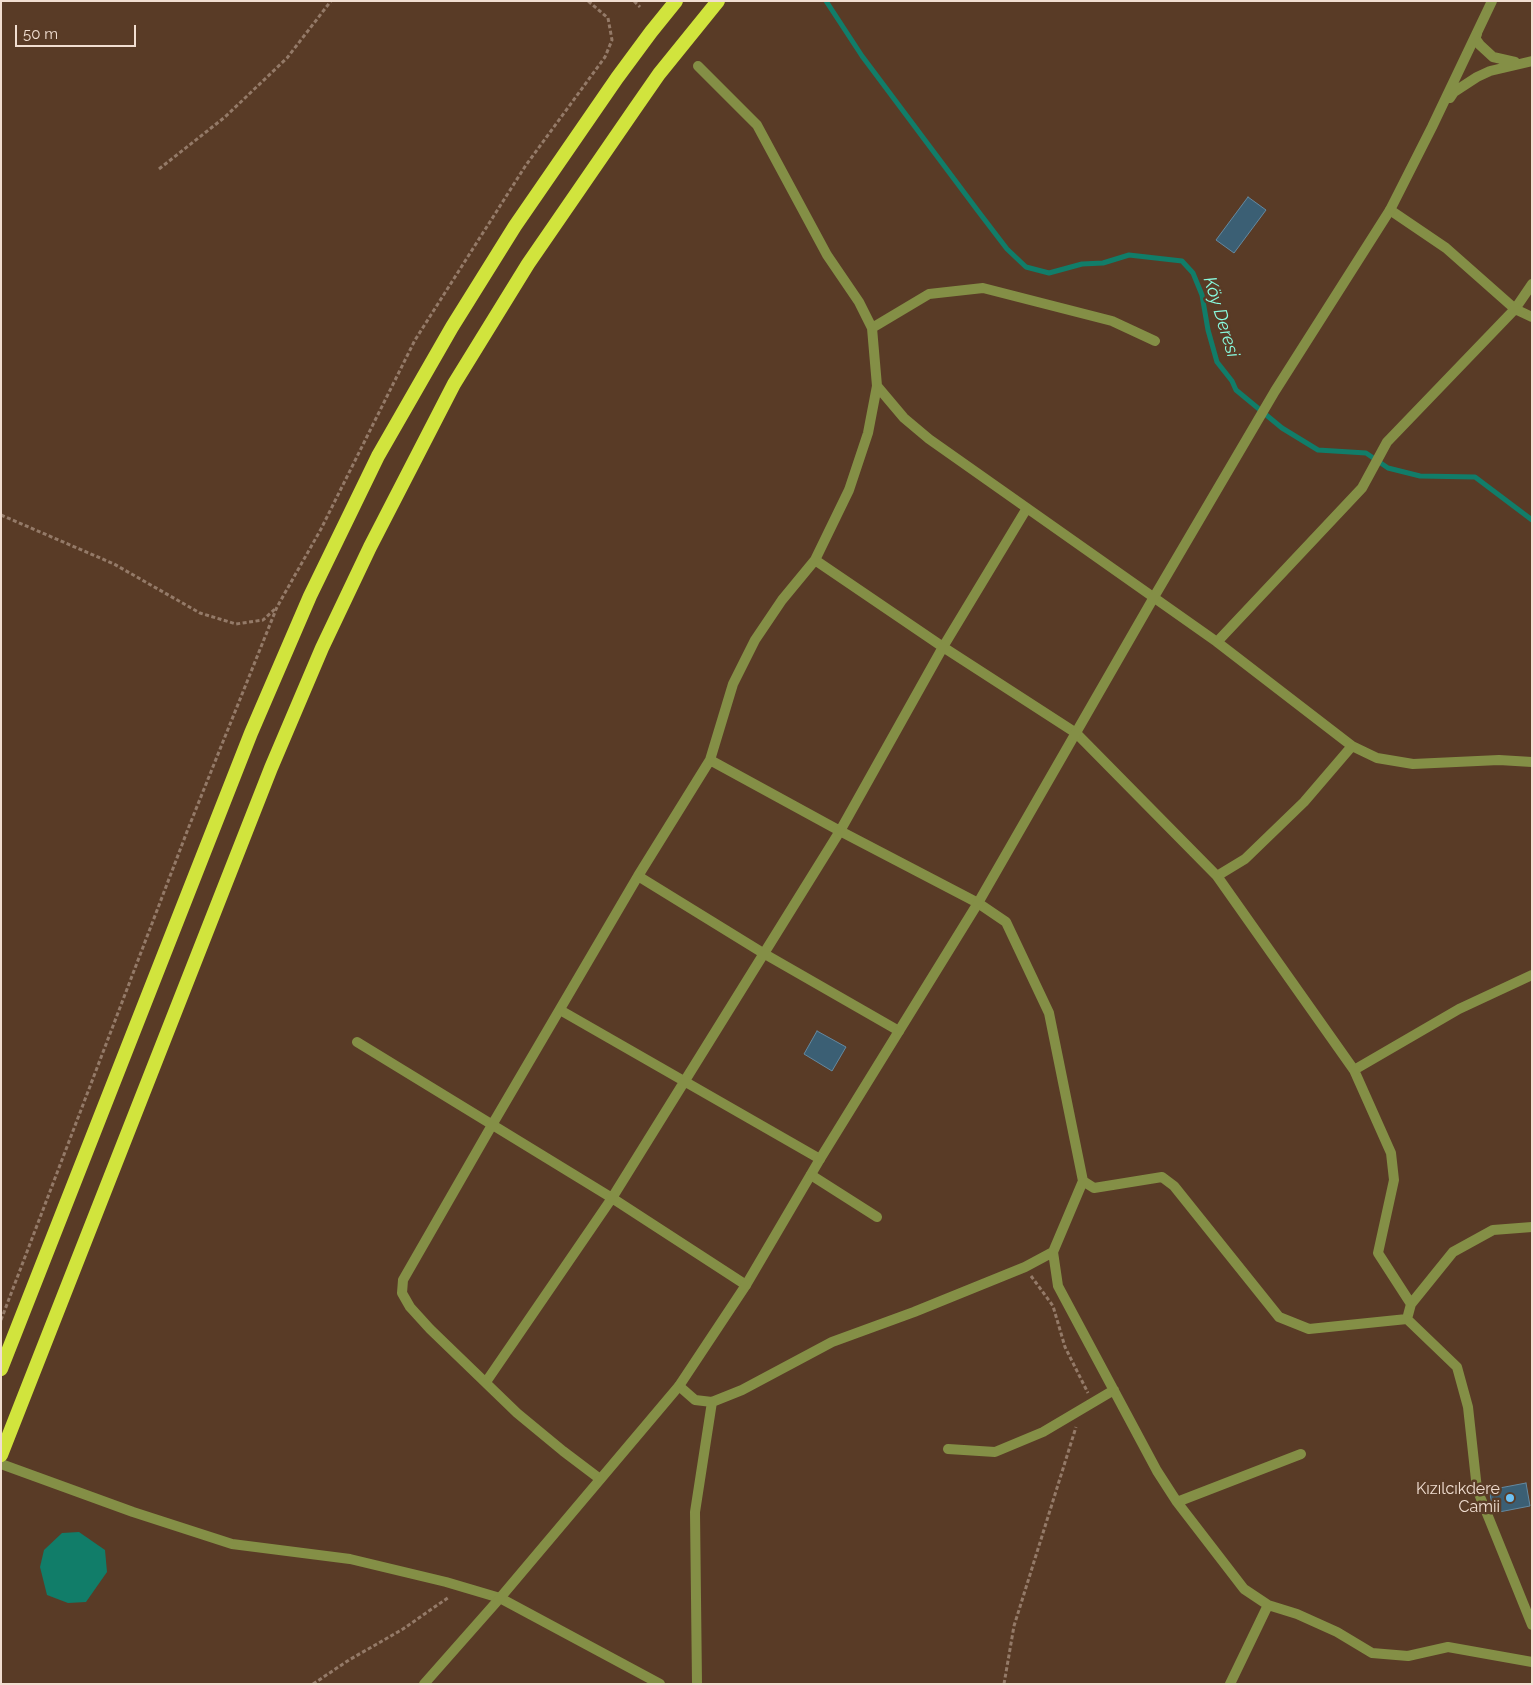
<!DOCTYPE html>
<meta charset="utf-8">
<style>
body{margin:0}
#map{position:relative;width:1533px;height:1685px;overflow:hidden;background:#593b26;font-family:Raleway,sans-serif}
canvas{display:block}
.frame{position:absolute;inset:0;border:2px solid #f1ded1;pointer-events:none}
.scale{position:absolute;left:15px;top:25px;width:121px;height:22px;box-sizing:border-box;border:2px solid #f1ded1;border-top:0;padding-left:6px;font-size:15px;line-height:18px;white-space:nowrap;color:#f1ded1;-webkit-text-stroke:4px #593b26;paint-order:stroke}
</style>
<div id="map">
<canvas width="1533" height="1685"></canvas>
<div class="frame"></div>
<div class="scale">50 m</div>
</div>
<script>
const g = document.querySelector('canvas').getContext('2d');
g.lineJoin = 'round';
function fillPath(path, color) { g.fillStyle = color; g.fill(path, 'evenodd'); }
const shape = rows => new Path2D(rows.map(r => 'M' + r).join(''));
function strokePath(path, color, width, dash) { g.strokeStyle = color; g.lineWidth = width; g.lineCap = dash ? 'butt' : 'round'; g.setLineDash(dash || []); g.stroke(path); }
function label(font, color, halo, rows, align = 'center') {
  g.font = font + ' Raleway,sans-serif'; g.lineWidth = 5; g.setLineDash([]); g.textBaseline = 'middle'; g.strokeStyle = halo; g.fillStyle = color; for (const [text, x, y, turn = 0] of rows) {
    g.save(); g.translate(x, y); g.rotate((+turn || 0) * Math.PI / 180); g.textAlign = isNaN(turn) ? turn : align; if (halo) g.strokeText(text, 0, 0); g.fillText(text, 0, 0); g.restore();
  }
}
fillPath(shape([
 [79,1532,105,1550,107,1572,86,1602,68,1603,47,1595,40,1567,44,1550,62,1533]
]), '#117d69');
strokePath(shape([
 [826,1,862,56,978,211,1007,249,1026,267,1049,273,1082,264,1103,263,1129,255,1182,261,1193,273,1202,295,1208,330,1217,362,1232,381,1236,390,1282,428,1318,450,1366,453,1388,468,1420,476,1475,477,1532,520]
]), '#117d69', 5);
const building = shape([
 [1248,197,1266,210,1234,253,1216,240,1248,197],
 [817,1031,846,1047,832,1071,804,1054,817,1031],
 [1526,1483,1530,1506,1494,1513,1489,1490,1526,1483]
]);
fillPath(building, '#3b5f74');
strokePath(building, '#6489a0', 1);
strokePath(shape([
 [634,1,640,7],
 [159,169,225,117,287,58,331,1],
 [1,515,114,564,200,613,236,624,263,620,275,609],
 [1031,1276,1053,1306,1065,1347,1088,1393],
 [1,1320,188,829,277,607,321,529,415,340,526,165,605,57,612,40,608,18,588,1],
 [313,1684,349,1660,403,1629,449,1597],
 [1004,1684,1014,1626,1076,1427]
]), '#947a68', 3, [4, 2.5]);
strokePath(shape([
 [1390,210,1446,248,1515,309,1532,317],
 [872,328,929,294,983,288,1112,321,1155,341],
 [877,386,904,418,929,439,1217,642,1352,746],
 [815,560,943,647,1076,733,1217,876,1354,1070,1391,1153,1394,1180,1378,1253,1411,1304,1407,1319],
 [1217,642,1362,488,1387,442,1515,309,1532,284],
 [638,876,763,953,899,1031],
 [1217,876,1245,859,1304,802,1352,746,1377,758,1413,764,1499,760,1532,762],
 [560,1010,820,1159],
 [357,1042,612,1198,746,1285],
 [1354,1070,1459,1009,1532,975],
 [811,1175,877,1217],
 [1083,1181,1094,1188,1162,1177,1174,1186,1279,1317,1309,1329,1407,1319,1457,1367,1468,1407,1477,1489,1532,1625],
 [1053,1252,1058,1286,1157,1471,1177,1502,1244,1589,1268,1605,1297,1614,1337,1632,1372,1653,1408,1656,1448,1647,1532,1662],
 [1411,1304,1453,1252,1493,1230,1532,1227],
 [486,1382,612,1198,840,831,943,647,1027,508],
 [679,1386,695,1400,712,1402,742,1390,832,1342,914,1312,1025,1267,1053,1252,1083,1181,1049,1013,1006,922,978,903,840,831,710,760],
 [948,1449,995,1452,1043,1432,1114,1390],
 [1,1464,133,1512,232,1544,350,1559,446,1582,500,1598,660,1684],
 [600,1479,563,1451,517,1413,430,1329,410,1307,402,1293,403,1280,492,1125,638,876,710,760,733,684,755,640,782,600,815,560,849,490,868,433,877,386,872,328,859,302,827,255,757,125,698,66],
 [1177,1502,1301,1454],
 [697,1684,695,1512,712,1402],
 [1230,1684,1268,1605]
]), '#848f46', 10);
strokePath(shape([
 [1477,34,1475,38,1480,45,1493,57,1515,62],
 [1450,98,1454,92,1477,77,1490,71,1532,61],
 [424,1684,500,1598,679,1386,746,1285,820,1159,978,903,1154,597,1275,391,1390,210,1432,127,1492,1]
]), '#848f46', 10);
strokePath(shape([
 [1,1369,251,733,310,596,378,456,452,327,515,226,617,78,651,32,676,1],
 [1,1455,271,768,322,648,370,547,454,384,528,264,634,110,659,74,718,1]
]), '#d1e43d', 14);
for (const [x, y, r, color] of [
 [1510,1498,5,"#6ec2f3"]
]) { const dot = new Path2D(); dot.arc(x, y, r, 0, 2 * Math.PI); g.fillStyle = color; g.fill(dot); strokePath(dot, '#593b26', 2); }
label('16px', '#f1ded1', '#593b26', [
 ["Kızılcıkdere",1500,1489],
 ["Camii",1500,1507]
], 'right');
label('italic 18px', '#89fce0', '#593b26', [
 ["Köy Deresi",1221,317,73]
]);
</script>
